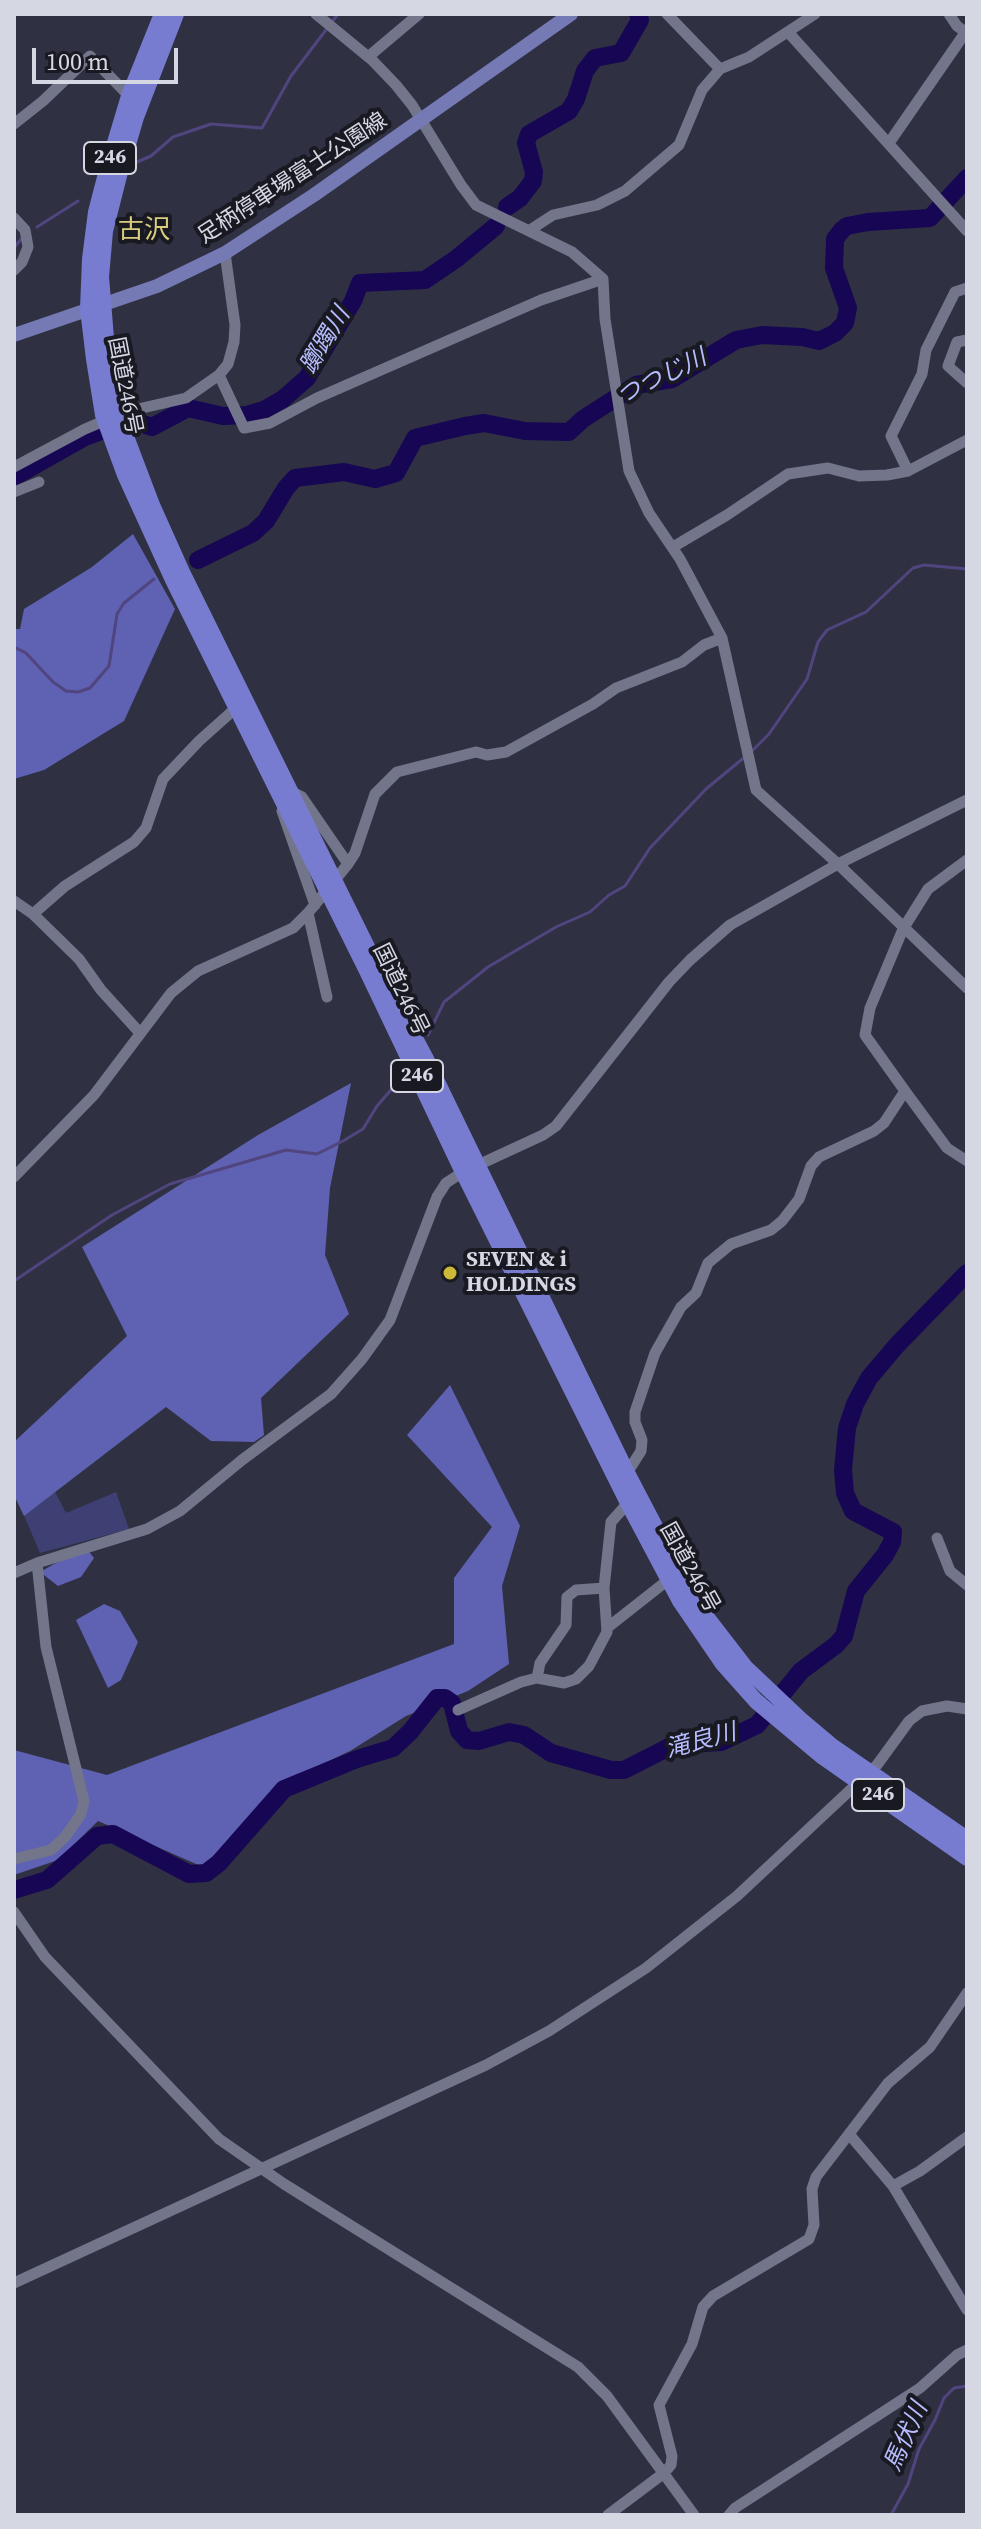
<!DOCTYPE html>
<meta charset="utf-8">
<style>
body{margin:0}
#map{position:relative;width:981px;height:2529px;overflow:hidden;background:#2f3143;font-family:"Source Serif 4",serif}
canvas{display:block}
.frame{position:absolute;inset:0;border:16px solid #d5d7e3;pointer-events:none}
.scale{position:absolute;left:32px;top:48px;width:146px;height:36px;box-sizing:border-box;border:4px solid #d5d7e3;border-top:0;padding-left:10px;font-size:24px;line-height:28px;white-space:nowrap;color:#d5d7e3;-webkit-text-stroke:6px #191922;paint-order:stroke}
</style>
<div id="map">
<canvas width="981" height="2529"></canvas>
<div class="frame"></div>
<div class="scale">100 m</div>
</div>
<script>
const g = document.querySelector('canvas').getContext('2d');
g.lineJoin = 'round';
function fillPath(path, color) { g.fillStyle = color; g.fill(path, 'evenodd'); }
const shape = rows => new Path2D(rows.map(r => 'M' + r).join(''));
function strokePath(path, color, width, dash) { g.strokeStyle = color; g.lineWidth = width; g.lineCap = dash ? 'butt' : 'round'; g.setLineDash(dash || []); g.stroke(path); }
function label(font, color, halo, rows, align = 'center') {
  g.font = font + ' "Source Serif 4","Noto Sans JP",serif'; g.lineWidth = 8; g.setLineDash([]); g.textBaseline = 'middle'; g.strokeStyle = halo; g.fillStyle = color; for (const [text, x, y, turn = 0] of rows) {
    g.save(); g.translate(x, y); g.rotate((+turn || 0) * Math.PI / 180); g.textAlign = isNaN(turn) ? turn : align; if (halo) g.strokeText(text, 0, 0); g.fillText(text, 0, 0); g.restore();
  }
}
fillPath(shape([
 [55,1492,66,1513,116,1492,129,1529,40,1553,23,1513]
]), '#3e4074');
fillPath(shape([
 [133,534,175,609,124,721,44,770,14,779,14,629,20,629,24,609,92,567],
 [351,1083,330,1188,325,1255,349,1314,261,1398,264,1435,254,1442,211,1441,166,1407,24,1516,14,1495,14,1442,127,1336,82,1247,258,1135],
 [450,1385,520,1526,502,1586,509,1664,468,1691,406,1716,350,1751,282,1783,203,1867,98,1821,58,1860,14,1875,14,1750,107,1775,454,1644,454,1578,492,1527,407,1435],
 [87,1549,94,1558,81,1577,58,1586,40,1572,68,1556],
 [104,1604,120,1611,138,1642,121,1680,108,1688,76,1620]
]), '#5f61b2');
strokePath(shape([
 [137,162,151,156,173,137,211,124,262,128,291,76,338,14],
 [37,227,78,201],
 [14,248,21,239],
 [14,647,26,653,53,682,66,691,78,692,90,688,109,666,117,614,124,603,154,579],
 [752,751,769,734,807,679,818,642,827,630,866,612,913,568,924,565,967,569],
 [428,1035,444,1002,488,967,556,927,590,912,609,895,625,886,650,848,706,789,746,756],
 [14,1281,112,1215,170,1184,286,1150,317,1154,343,1141,363,1129,377,1106,403,1076],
 [891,2515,908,2484,919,2449,935,2420,944,2398,954,2388,967,2386]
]), '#50457e', 3);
strokePath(shape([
 [507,207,520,198,533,181,534,172,526,143,529,134,569,111,576,99,585,71,595,58,621,53,640,20,638,14],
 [14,477,85,437,131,420,152,427,188,408,223,416,247,415,264,410,283,399,307,378,353,301,360,283,425,280,456,259,496,226],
 [198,560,253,533,266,521,286,488,295,478,344,472,375,479,396,473,415,438,465,426,484,423,525,431,569,432,583,419,636,385,672,379,736,340,762,335,802,337,819,341,835,333,845,323,848,308,834,268,835,239,842,230,847,226,868,222,930,218,967,178],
 [14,1890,47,1880,97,1836,113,1834,189,1874,206,1873,219,1863,284,1789,357,1759,393,1748,410,1732,437,1698,445,1698,452,1703,459,1731,467,1740,479,1741,509,1732,524,1735,551,1753,611,1770,624,1770,673,1745,721,1742,757,1725,801,1671,836,1645,844,1636,856,1591,885,1555,892,1542,893,1532,853,1511,845,1493,843,1470,847,1428,855,1404,869,1378,897,1345,967,1273]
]), '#170653', 18);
strokePath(shape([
 [316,14,372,60,396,85,412,105,461,185,476,205,572,252,603,279,605,319,629,471,649,513,680,559,722,638,756,790,838,864,967,988],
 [667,14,720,69],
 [949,14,957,26,967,33],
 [788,32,967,231],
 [368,57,419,14],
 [14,124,43,101,90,56,129,96],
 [889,143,965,33],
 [14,218,25,230,28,247,22,262,14,270],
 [530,230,553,215,597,205,625,191,679,145,702,90,720,69,749,57,815,14],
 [967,340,957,342,948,366,967,383],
 [219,375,244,428,270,423,317,398,541,300,603,279],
 [14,467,85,429,125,412,186,398,219,375,228,364,234,342,235,325,225,253],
 [908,471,891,436,922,374,926,350,955,292,967,288],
 [14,492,39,482],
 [673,547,727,515,788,474,828,468,859,476,887,475,908,471,967,440],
 [290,791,302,797,348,864],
 [282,811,315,905],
 [14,901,33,914,79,959,101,990,140,1033],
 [308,913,327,997],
 [33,914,65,886,134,842,146,828,163,779,199,741,237,707],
 [905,1091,947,1148,967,1161],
 [14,1177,94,1095,171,993,198,971,293,928,308,913,348,864,355,853,375,794,397,772,476,752,487,755,506,752,593,704,616,688,682,662,704,645,722,638],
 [627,1473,641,1451,642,1440,635,1422,635,1412,655,1353,681,1307,696,1293,708,1263,731,1244,771,1230,782,1221,799,1199,811,1166,819,1157,874,1131,884,1123,905,1091,865,1035,870,1008,903,929,928,889,967,860],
 [937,1538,950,1571,967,1585],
 [14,1573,37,1563,147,1529,180,1511,242,1460,331,1394,362,1359,390,1320,437,1197,446,1183,463,1172,543,1135,556,1126,669,982,690,960,730,925,838,864,967,800],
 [607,1628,668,1580],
 [537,1678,540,1663,566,1625,567,1597,576,1590,604,1588],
 [458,1710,521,1682,537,1678,564,1683,576,1679,589,1666,607,1632,604,1588,611,1522,628,1503],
 [14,1859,51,1850,65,1837,81,1814,84,1801,46,1647,37,1563],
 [14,1912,45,1957,219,2139,284,2184,578,2367,607,2396,694,2515],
 [849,2134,893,2186,967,2310],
 [893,2186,920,2171,967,2137],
 [14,2283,486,2065,549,2031,646,1968,737,1896,877,1765,909,1721,922,1711,947,1706,967,1709],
 [608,2515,664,2473,671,2465,672,2456,659,2405,692,2344,703,2307,713,2296,809,2239,814,2225,812,2189,816,2177,888,2083,930,2047,967,1993],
 [729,2515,735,2508,920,2388,957,2355,967,2350]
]), '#73768b', 11);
strokePath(shape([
 [14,335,157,286,225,253,314,195,571,14]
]), '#767ab4', 14);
strokePath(shape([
 [162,14,129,96,108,166,96,212,90,259,88,309,94,359,103,415,125,475,173,580,367,971,463,1172,628,1503,680,1601,723,1664,756,1701,823,1757,967,1858],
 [176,14,136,117,120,172,105,231,101,277,108,363,116,410,152,505,182,572,372,957,426,1059,627,1473,694,1601,745,1667,800,1719,832,1746,967,1839]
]), '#787cd0', 16);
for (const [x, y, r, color] of [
 [450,1273,8,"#cdb938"]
]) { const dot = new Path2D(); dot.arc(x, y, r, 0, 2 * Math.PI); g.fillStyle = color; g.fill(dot); strokePath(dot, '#191922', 3); }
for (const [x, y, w] of [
 [110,158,52],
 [417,1076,52],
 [878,1795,52]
]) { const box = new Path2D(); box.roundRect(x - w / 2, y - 16, w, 32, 6); g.fillStyle = '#191922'; g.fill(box); strokePath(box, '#d5d7e3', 2); }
label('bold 20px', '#d5d7e3', null, [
 ["246",110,158],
 ["246",417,1076],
 ["246",878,1795]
]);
label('22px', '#d5d7e3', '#191922', [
 ["足柄停車場富士公園線",293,179,-33],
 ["国道246号",124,386,79],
 ["国道246号",400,990,64],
 ["国道246号",689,1568,61]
]);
label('bold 22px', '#d5d7e3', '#191922', [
 ["SEVEN & i",466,1260],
 ["HOLDINGS",466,1285]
], 'left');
label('italic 24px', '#b6bcfe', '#191922', [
 ["躑躅川",326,341,-59],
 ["つつじ川",662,378,-26],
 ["滝良川",701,1742,-15],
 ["馬伏川",907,2437,-66]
]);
label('26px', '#d9cc7e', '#191922', [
 ["古沢",144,231]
]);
</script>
